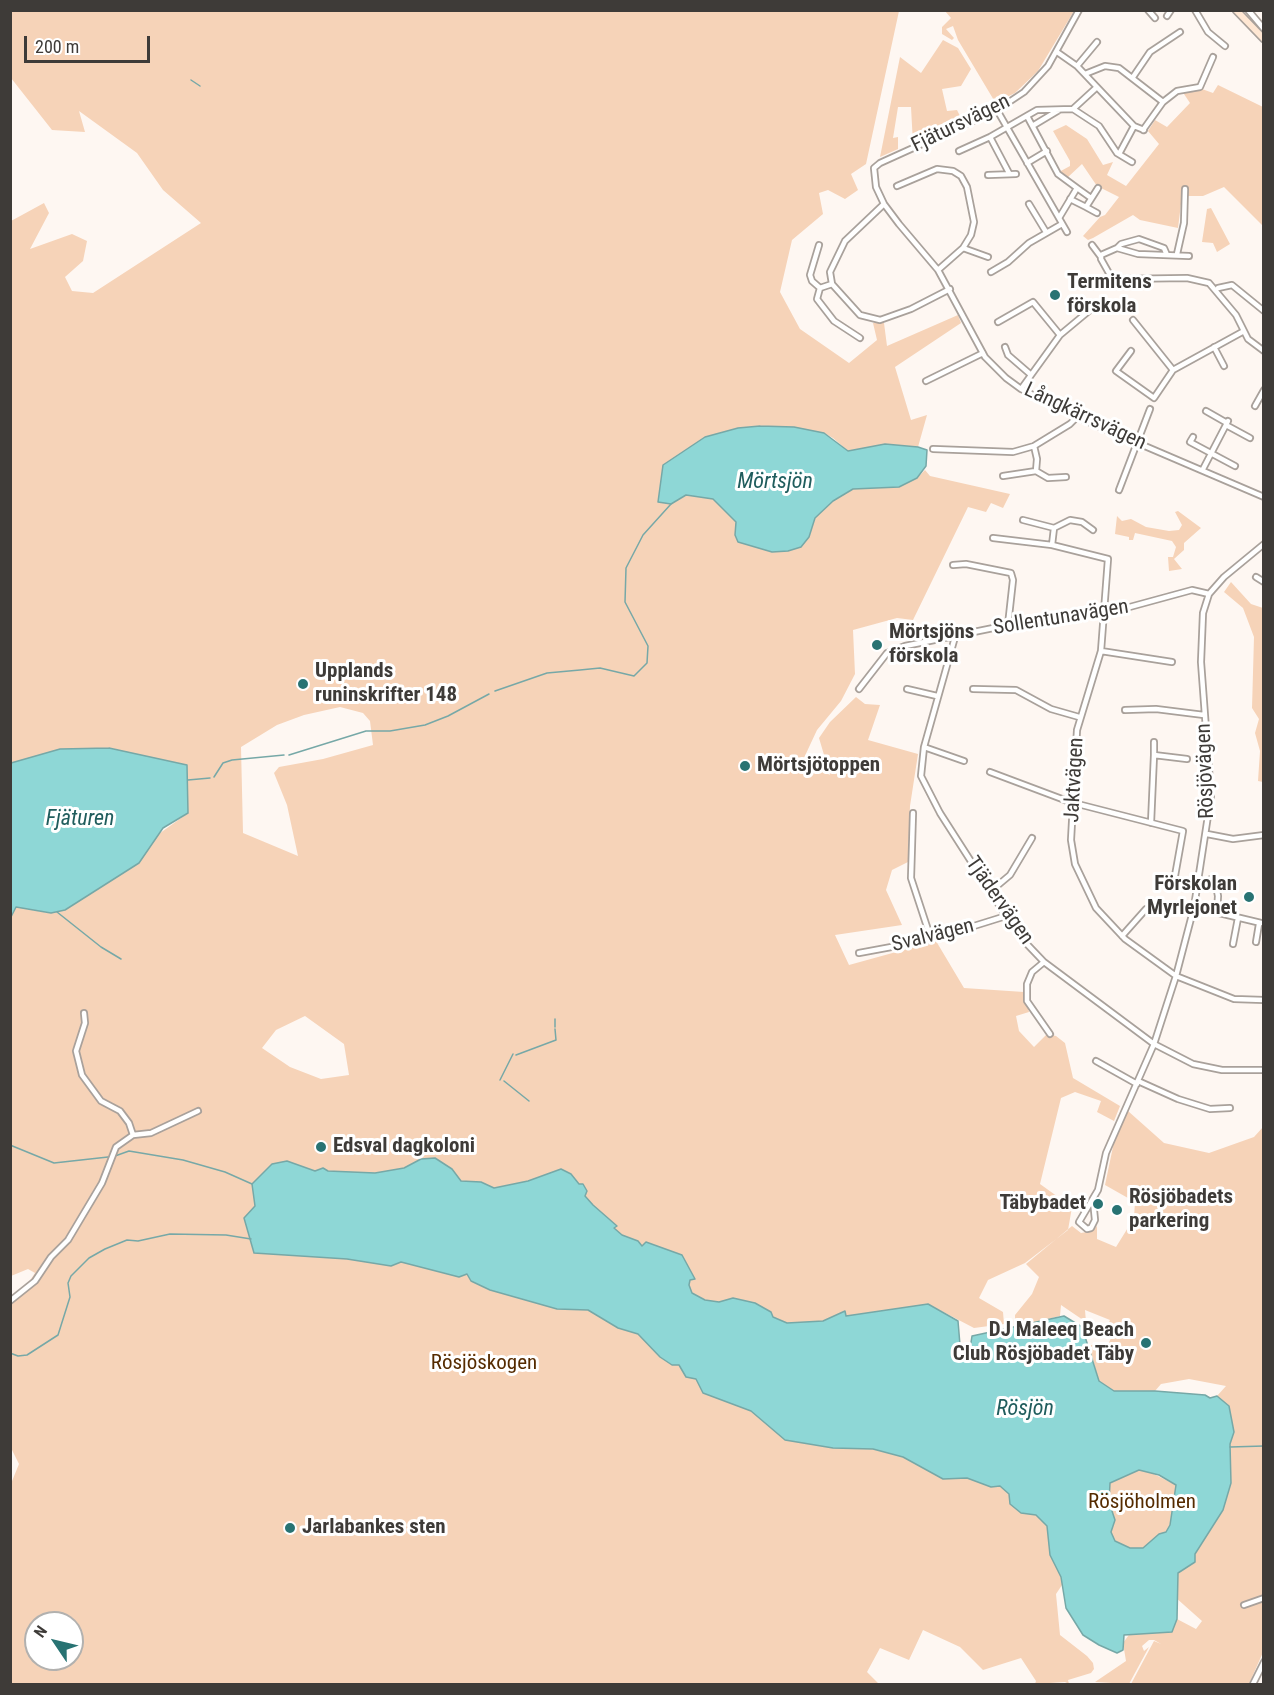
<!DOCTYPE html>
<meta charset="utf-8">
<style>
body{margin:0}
#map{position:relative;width:1274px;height:1695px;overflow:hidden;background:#fef7f2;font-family:"Roboto Condensed",sans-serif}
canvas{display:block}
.frame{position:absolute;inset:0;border:12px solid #3e3b38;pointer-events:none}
.north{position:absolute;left:24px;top:1611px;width:60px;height:60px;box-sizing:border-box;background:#fff;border:2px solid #b2b1af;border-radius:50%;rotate:305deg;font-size:16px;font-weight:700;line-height:24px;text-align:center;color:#3e3b38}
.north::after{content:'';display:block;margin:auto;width:21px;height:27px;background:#287373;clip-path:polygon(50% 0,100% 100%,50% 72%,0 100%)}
.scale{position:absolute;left:24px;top:36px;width:126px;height:27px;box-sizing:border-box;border:3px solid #3e3b38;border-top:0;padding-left:8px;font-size:18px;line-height:21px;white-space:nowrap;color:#3e3b38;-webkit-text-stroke:4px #fff;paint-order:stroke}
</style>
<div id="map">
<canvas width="1274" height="1695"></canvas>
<div class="frame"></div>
<div class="north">N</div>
<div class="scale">200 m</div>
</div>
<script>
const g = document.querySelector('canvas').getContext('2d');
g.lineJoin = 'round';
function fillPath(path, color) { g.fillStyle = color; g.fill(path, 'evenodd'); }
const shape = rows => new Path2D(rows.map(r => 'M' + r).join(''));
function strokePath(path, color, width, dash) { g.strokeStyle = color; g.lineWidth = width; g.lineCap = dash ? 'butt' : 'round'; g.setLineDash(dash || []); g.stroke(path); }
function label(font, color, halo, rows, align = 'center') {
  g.font = font + ' "Roboto Condensed",sans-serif'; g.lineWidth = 6; g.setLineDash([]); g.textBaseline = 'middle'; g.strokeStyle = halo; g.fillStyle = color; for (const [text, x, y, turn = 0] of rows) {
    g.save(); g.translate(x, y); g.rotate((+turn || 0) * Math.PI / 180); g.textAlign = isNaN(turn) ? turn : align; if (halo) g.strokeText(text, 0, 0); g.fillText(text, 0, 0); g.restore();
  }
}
fillPath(shape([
 [10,11,899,11,866,164,851,174,858,190,845,199,828,190,819,193,823,214,792,240,780,292,800,329,849,363,877,340,873,323,884,323,887,346,958,315,961,323,895,367,911,420,927,415,918,447,885,444,848,451,833,438,824,433,794,427,738,428,658,502,671,504,686,495,703,496,713,499,726,510,736,522,735,535,809,537,815,518,833,501,853,489,899,487,917,478,925,470,930,476,1010,494,1003,508,991,503,986,512,968,507,913,620,897,618,853,630,855,674,841,701,817,730,803,760,830,775,819,738,830,722,856,697,865,704,880,705,868,740,918,754,910,806,908,862,892,870,886,890,902,925,835,935,849,965,936,941,964,988,1024,992,1029,1012,1016,1016,1019,1031,1034,1047,1047,1034,1056,1036,1065,1043,1073,1078,1120,1106,1114,1121,1097,1112,1101,1101,1075,1092,1061,1098,1040,1184,1072,1207,1068,1230,1025,1263,988,1280,979,1298,1003,1312,1004,1324,974,1328,928,1304,839,1318,1176,1485,1183,1535,1062,1585,1056,1594,1060,1635,1087,1656,1093,1663,1094,1669,1091,1673,1068,1680,1069,1684,1065,1682,1035,1684,1036,1681,1021,1658,983,1670,960,1647,923,1630,909,1660,880,1648,867,1672,879,1684,11,1684,10,1486,19,1464,11,1448,11,1298,25,1288,35,1273,28,1269,11,1276,11,917,16,907,49,913,188,813,187,765,109,748,60,749,11,763,11,221,44,203,49,213,30,249,72,234,87,241,83,261,65,277,72,291,93,293,201,223,163,190,137,153,79,111,85,132,52,130,11,78],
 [340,707,363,713,370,721,373,745,323,759,279,767,274,773,287,805,298,856,243,833,241,747,277,725,304,715],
 [305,1016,344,1044,349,1075,321,1079,290,1067,262,1048,276,1030],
 [36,1623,72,1623,72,1659,36,1659],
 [945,11,1074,11,1038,71,1015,93,1007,97,1000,95,995,102,958,40,953,26,946,29,954,38,952,40,942,34,942,27,951,18],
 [943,40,958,48,971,69,961,86,942,89,947,111,957,110,963,122,913,144,911,107,898,107,893,138,898,137,898,149,880,157,900,57,921,73],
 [1218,85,1263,107,1263,226,1224,187,1203,196,1182,196,1178,228,1140,220,1133,215,1093,238,1088,240,1083,236,1100,217,1105,215,1119,197,1097,186,1082,164,1067,178,1062,175,1059,172,1070,166,1070,161,1053,131,1066,125,1087,139,1103,165,1113,162,1107,175,1126,186,1159,144,1148,131,1155,120,1167,127,1190,103,1182,91,1202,89,1213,93],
 [1211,208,1230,244,1217,252,1213,243,1202,242,1207,209],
 [1178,511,1201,528,1184,543,1184,550,1174,559,1182,569,1169,571,1168,557,1173,557,1176,547,1172,541,1135,533,1133,540,1129,540,1129,537,1115,534,1117,516,1122,521,1131,519,1146,527,1169,531,1179,530,1182,525,1175,512],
 [1231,582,1251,604,1263,608,1263,782,1258,781,1260,751,1255,733,1259,719,1252,708,1254,637,1243,608,1224,592],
 [1128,1111,1164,1143,1209,1153,1254,1137,1263,1127,1264,1650,1249,1684,1131,1684,1154,1641,1161,1644,1154,1640,1149,1640,1142,1646,1144,1651,1149,1647,1129,1684,1095,1682,1126,1661,1123,1643,1131,1632,1171,1632,1177,1619,1196,1629,1202,1621,1175,1597,1178,1573,1195,1562,1195,1554,1223,1510,1231,1483,1230,1444,1234,1432,1229,1406,1217,1396,1226,1386,1189,1379,1161,1384,1155,1391,1114,1391,1099,1381,1089,1346,1100,1342,1107,1347,1111,1338,1110,1333,1105,1332,1110,1320,1085,1310,1086,1322,1061,1305,1060,1316,1015,1327,1015,1315,1032,1294,1039,1277,1026,1264,1072,1226,1081,1233,1092,1231,1097,1226,1097,1239,1116,1247,1134,1218,1135,1202,1105,1185,1114,1142]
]), '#f6d3b8');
const water = shape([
 [760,426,794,427,824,433,848,451,885,444,918,447,927,450,926,466,917,478,899,487,853,489,833,501,815,518,809,537,801,547,788,551,772,552,738,542,735,535,736,522,713,499,686,495,671,504,658,502,663,465,705,437,738,428,760,426],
 [109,748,187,765,188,813,163,828,139,863,65,910,51,913,16,907,11,917,11,763,60,749,109,748],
 [435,1158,452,1169,461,1181,481,1182,494,1188,528,1181,561,1169,571,1174,579,1184,583,1184,587,1191,585,1196,593,1205,617,1226,614,1228,622,1235,638,1241,642,1246,646,1242,682,1255,695,1279,690,1280,689,1285,692,1293,705,1300,719,1302,733,1298,755,1303,771,1312,773,1317,787,1323,823,1321,845,1311,846,1316,928,1304,958,1321,960,1345,970,1349,972,1336,1064,1316,1082,1327,1099,1381,1114,1391,1155,1391,1205,1395,1210,1398,1217,1396,1229,1406,1234,1432,1230,1444,1231,1483,1223,1510,1195,1554,1195,1562,1178,1573,1177,1619,1172,1632,1124,1635,1123,1650,1117,1653,1099,1645,1083,1635,1066,1608,1061,1577,1050,1555,1047,1526,1036,1515,1021,1513,1010,1504,1009,1494,1000,1486,991,1487,967,1478,943,1479,903,1457,873,1449,833,1448,785,1440,751,1411,703,1393,696,1379,686,1377,679,1365,672,1365,660,1357,638,1334,618,1328,588,1310,557,1309,490,1290,471,1281,467,1274,459,1277,401,1262,391,1266,347,1259,254,1253,244,1218,255,1206,252,1184,272,1164,287,1161,315,1171,323,1168,328,1171,375,1173,404,1168,421,1159,435,1158],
 [1139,1470,1159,1475,1176,1485,1170,1525,1166,1532,1159,1534,1143,1548,1130,1548,1115,1541,1111,1532,1115,1520,1109,1502,1110,1483,1139,1470]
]);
fillPath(water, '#8ed7d6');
strokePath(water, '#76a8a7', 1.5);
strokePath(shape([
 [191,80,200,86],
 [495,691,547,673,580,670,600,668,634,676,647,663,648,646,625,602,626,568,643,535,671,504],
 [289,755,366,731,390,731,425,725,448,716,489,694],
 [214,777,223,763,232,760,284,755],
 [188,780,210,778],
 [57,912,101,947,121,959],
 [555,1019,555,1027],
 [516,1055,556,1040,555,1029],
 [500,1080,513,1054],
 [504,1081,529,1101],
 [10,1145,54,1163,108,1157],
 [115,1156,129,1151,183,1160,225,1172,252,1184],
 [10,1353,18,1356,27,1355,58,1335,70,1297,68,1283,71,1276,89,1258,105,1249,127,1240,138,1241,170,1234,226,1235,251,1239],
 [1230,1447,1264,1446]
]), '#76a8a7', 1.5);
const minor = shape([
 [1079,10,1048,66,1024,92,997,110,880,163,874,168,876,187,884,204,899,224,938,270,985,357,1006,378,1021,389,1077,417,1264,497],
 [1148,10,1155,18],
 [1195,10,1208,32,1225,46],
 [1248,10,1264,29],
 [1167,16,1171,10],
 [1057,52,1077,66,1134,126,1144,130],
 [1077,66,1097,42],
 [1085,74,1105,66,1119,68,1163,102],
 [1133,77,1150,52,1180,32],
 [1073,109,1097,87],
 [997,110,1067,232],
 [1027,116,1058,174,1077,188],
 [1034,125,1059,110],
 [1143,130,1163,102,1177,91,1200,87,1213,57],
 [990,137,1009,173],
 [959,151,990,137,1037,110,1073,109,1099,126,1117,153,1132,162],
 [1119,154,1134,126],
 [1027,163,1047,151],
 [988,175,1016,174],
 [897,186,937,169,953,171,961,176,967,187,974,222,971,235,963,248,938,270],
 [1070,199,1086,207,1098,188],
 [884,204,845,241,830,272,832,284,860,315,880,320,911,309,950,289],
 [1029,204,1046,232],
 [1086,207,1097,213],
 [1059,218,1077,188,1091,198],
 [819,245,810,275,812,281,820,288],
 [1092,245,1101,257],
 [963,248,988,257],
 [1117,248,1121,244,1139,239,1164,248,1167,255],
 [1177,254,1184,223,1185,189],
 [1189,256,1138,254,1117,248,1101,255,1101,259,1110,275,1118,279,1187,278,1209,283,1236,315,1248,339,1264,351],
 [991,272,1008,262,1029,243,1062,224],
 [832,284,820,288,817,299,834,321,860,338],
 [1218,288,1232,285,1264,311],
 [1133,320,1173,370],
 [998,322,1033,302,1060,335],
 [1005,347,1008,355,1030,374],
 [1214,347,1224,366],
 [1131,351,1116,371,1154,398,1173,370,1244,331],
 [926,381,983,353],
 [1021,389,1060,335,1090,310],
 [1255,406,1264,390],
 [1206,411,1227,423],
 [1226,425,1250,438],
 [1193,437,1190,442,1235,466],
 [1034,446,1037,459,1036,471,1048,478,1066,477],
 [933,449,1013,452,1034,446,1070,424,1077,417],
 [1203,469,1228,421],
 [1003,476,1036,471],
 [1119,490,1150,409],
 [1023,520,1054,528,1052,545],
 [1054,528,1070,520,1082,522,1093,530],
 [993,538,1052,545,1108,559,1101,651,1077,730,1071,840,1075,864,1096,908,1125,939,1176,976,1234,999,1264,1000],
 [953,565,966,564,1011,573,1013,580,1008,625],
 [1256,577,1264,582],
 [955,637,924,747,921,776,940,813,1006,916,1023,940,1044,962,1154,1044,1193,1064,1222,1070,1264,1070],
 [1101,651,1172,662],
 [859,689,887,653,905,646,1008,625,1126,608,1192,590,1209,594],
 [907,689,937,696],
 [973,689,1016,690,1051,709,1079,717],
 [1125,710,1156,709,1204,715],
 [924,747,964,761],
 [1154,755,1154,742],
 [990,772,1070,802,1183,831,1173,887],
 [913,813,911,878,931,939],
 [1151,823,1154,755,1187,759],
 [1207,834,1233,839,1264,835],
 [1211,879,1215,880,1218,896,1217,913],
 [991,891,1010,875,1032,838],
 [1194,907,1261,923],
 [1122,936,1146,909],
 [1256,942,1259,924],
 [1233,944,1238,918],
 [859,953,929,940,1006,916],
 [1044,962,1032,972,1027,984,1027,1001,1050,1034],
 [84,1013,85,1023,76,1051,82,1075,101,1101,120,1111,129,1123,133,1135],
 [1096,1061,1137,1084],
 [1138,1081,1178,1099,1210,1109,1230,1108],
 [1093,1200,1095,1220,1091,1228,1087,1229,1079,1222,1098,1190,1106,1153,1154,1044,1176,976,1194,907,1211,796,1201,662,1203,613,1209,594,1224,577,1264,544],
 [10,1301,35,1281,51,1257,68,1240,102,1183,116,1147,133,1135,151,1133,198,1111],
 [1244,1605,1264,1598],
 [1253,1684,1264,1662]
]);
const secondary = shape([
 [1236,10,1264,39]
]);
strokePath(minor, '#a9a19b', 8);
strokePath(secondary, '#a9a19b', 9);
strokePath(minor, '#fff', 4.5);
strokePath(secondary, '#ffe7d3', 6);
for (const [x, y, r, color] of [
 [1055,295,6,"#287373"],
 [877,645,6,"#287373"],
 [303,684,6,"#287373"],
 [745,766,6,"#287373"],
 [1249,897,6,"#287373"],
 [321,1147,6,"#287373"],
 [1098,1204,6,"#287373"],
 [1117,1210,6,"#287373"],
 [1146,1343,6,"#287373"],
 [290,1528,6,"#287373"]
]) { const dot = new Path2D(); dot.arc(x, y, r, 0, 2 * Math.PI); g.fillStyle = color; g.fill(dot); strokePath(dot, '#fff', 2); }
label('21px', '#3e3b38', '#fff', [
 ["Fjätursvägen",961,124,-26],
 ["Långkärrsvägen",1085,417,25],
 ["Sollentunavägen",1061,618,-9],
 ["Rösjövägen",1206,771,-92],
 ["Jaktvägen",1075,780,-87],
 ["Tjädervägen",999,901,55],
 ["Svalvägen",933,936,-14]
]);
label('bold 21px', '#3e3b38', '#fff', [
 ["Termitens",1067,283],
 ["förskola",1067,307],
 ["Mörtsjöns",889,633],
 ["förskola",889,657],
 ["Upplands",315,672],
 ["runinskrifter 148",315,696],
 ["Mörtsjötoppen",757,766],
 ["Förskolan",1237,885,"right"],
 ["Myrlejonet",1237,909,"right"],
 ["Edsval dagkoloni",333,1147],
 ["Rösjöbadets",1129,1198],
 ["parkering",1129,1222],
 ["Täbybadet",1086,1204,"right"],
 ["DJ Maleeq Beach",1134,1331,"right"],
 ["Club Rösjöbadet Täby",1134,1355,"right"],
 ["Jarlabankes sten",302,1528]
], 'left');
label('21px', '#552b00', '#fff', [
 ["Rösjöskogen",484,1364],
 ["Rösjöholmen",1142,1503]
]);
label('italic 22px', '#205d5d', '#fff', [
 ["Mörtsjön",775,482],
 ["Fjäturen",80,819],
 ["Rösjön",1025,1409]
]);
</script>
